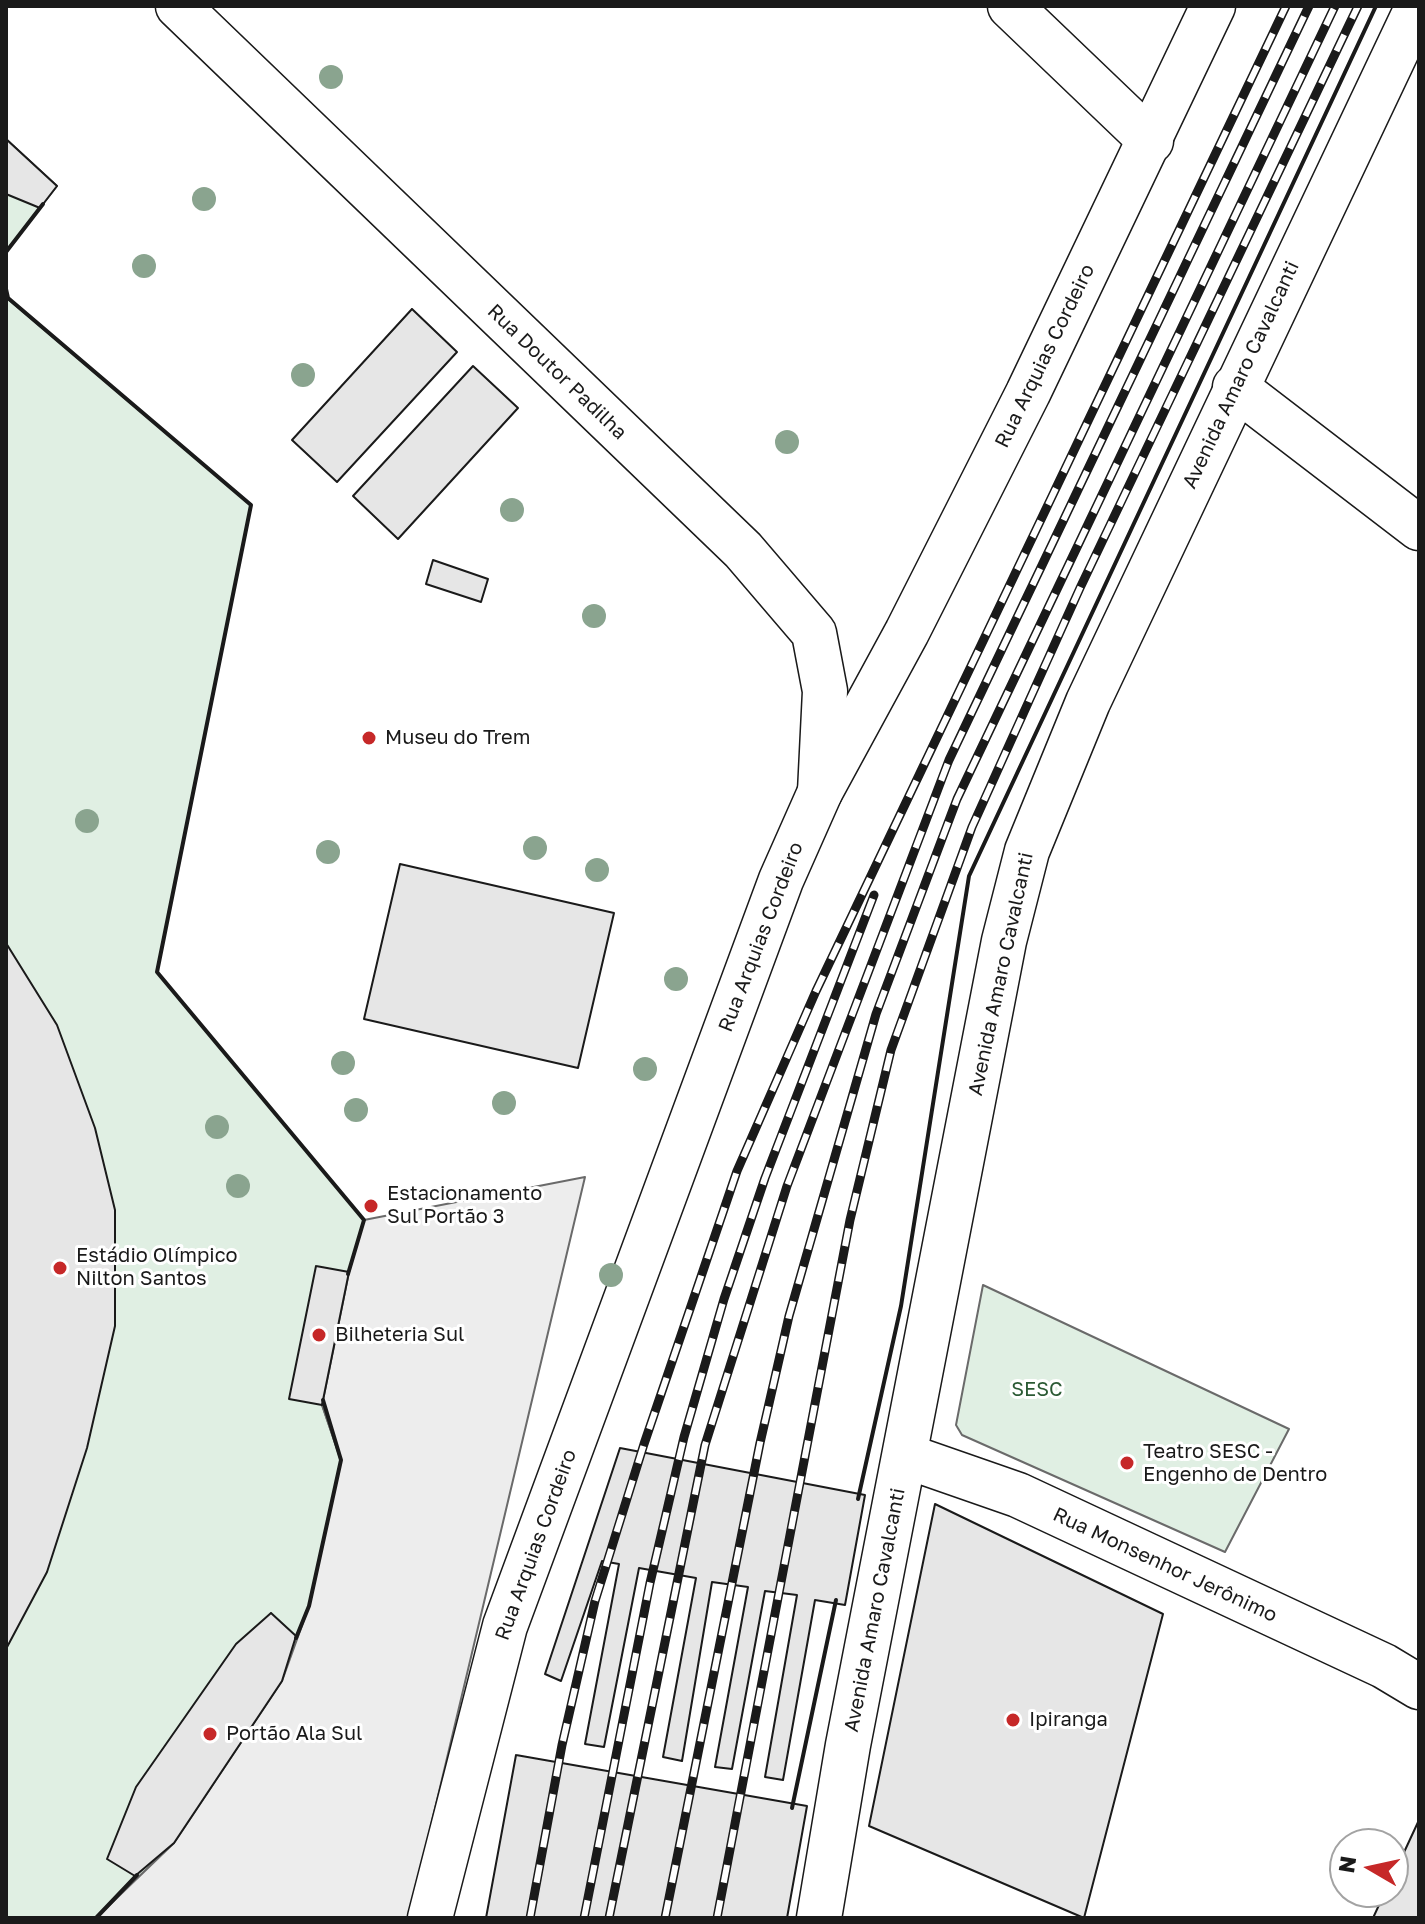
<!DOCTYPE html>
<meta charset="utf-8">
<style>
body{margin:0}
#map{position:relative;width:1425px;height:1924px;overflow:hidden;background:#fff;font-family:"Golos Text",sans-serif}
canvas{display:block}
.frame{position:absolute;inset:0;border:8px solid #1a1a1a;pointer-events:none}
.north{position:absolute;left:1329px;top:1828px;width:80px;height:80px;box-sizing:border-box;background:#fff;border:2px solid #a3a3a3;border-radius:50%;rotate:279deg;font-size:22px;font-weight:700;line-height:32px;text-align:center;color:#1a1a1a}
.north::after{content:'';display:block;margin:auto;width:28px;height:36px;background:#c62828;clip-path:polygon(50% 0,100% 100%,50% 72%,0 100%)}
</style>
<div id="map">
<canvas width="1425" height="1924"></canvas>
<div class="frame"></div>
<div class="north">N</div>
</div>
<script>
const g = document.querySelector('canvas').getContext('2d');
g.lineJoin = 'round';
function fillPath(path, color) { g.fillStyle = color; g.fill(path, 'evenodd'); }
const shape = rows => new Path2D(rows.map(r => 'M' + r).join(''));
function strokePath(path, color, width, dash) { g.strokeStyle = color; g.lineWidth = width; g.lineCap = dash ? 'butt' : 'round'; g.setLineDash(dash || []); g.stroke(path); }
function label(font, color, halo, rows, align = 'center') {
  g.font = font + ' "Golos Text",sans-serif'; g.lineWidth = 6; g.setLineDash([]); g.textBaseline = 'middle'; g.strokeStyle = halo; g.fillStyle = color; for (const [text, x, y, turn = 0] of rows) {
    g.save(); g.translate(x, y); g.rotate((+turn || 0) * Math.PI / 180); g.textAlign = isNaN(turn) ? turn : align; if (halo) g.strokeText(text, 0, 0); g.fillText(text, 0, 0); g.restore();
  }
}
const green = shape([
 [6,139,57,186,6,252,6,139],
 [6,289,8,299,251,505,157,972,364,1220,349,1272,322,1405,341,1460,309,1606,282,1681,174,1843,96,1918,6,1918,6,289],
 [983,1285,1289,1429,1225,1552,962,1435,956,1425,983,1285]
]);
fillPath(green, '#e0efe3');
strokePath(green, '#6a6a6a', 2);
const parking = shape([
 [585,1177,409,1918,96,1918,174,1843,282,1681,309,1606,341,1461,322,1405,349,1272,364,1220,585,1177]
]);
fillPath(parking, '#ededed');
strokePath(parking, '#6a6a6a', 2);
const building = shape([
 [6,139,57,186,40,208,6,194,6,139],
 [412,309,457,352,337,482,292,440,412,309],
 [473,366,518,408,398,539,353,496,473,366],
 [433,560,488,579,481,602,426,584,433,560],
 [400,864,614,913,578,1068,364,1019,400,864],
 [6,943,57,1025,95,1128,115,1210,115,1326,87,1448,47,1572,6,1649,6,943],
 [316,1266,349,1272,322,1405,289,1399,316,1266],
 [620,1448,865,1495,845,1605,815,1600,783,1780,765,1777,797,1595,765,1591,732,1769,715,1767,748,1587,712,1582,682,1761,663,1757,696,1578,639,1568,604,1747,585,1744,619,1564,602,1561,561,1681,545,1674,620,1448],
 [935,1504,1163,1614,1084,1918,869,1826,935,1504],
 [271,1613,296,1636,282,1681,174,1843,135,1876,107,1859,136,1787,236,1644,271,1613],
 [516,1755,807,1806,787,1918,486,1918,516,1755],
 [1419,1820,1419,1918,1373,1918,1385,1892,1393,1892,1393,1876,1419,1820]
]);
fillPath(building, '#e6e6e6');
strokePath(building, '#1a1a1a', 2);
const minor = shape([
 [178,6,743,550,814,633,825,691,820,792],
 [1010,6,1151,141],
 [1235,387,1419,528]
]);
const major = shape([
 [906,1456,1018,1495,1384,1666,1419,1687],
 [430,1918,505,1626,781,880,820,792,907,632,1028,393,1213,6],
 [819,1918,848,1745,1004,941,1027,851,1088,702,1418,6]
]);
strokePath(minor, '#1a1a1a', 47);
strokePath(major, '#1a1a1a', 47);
strokePath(minor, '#fff', 44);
strokePath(major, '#fff', 44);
const rail = shape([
 [530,1918,562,1745,595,1601,644,1444,737,1171,816,991,1286,6],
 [584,1918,650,1583,684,1437,724,1299,765,1178,874,895],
 [609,1918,705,1445,787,1186,949,760,1309,6],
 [665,1918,760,1443,789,1316,876,1014,957,799,1335,6],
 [717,1918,850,1220,891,1050,972,827,1080,588,1358,6]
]);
strokePath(rail, '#1a1a1a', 9);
strokePath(rail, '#fff', 6, [18]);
strokePath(shape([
 [6,252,43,204],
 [6,289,8,298,251,505,157,972,364,1220,348,1274],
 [858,1499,901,1306,969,876,1376,6],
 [296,1638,309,1606,341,1460,323,1400],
 [792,1808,836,1600],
 [96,1918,137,1875]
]), '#1a1a1a', 4);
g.fillStyle = '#8aa48f';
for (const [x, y] of [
 [331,77],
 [204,199],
 [144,266],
 [303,375],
 [787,442],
 [512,510],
 [594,616],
 [87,821],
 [535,848],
 [328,852],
 [597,870],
 [676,979],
 [343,1063],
 [645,1069],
 [504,1103],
 [356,1110],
 [217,1127],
 [238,1186],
 [611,1275]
]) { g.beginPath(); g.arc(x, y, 12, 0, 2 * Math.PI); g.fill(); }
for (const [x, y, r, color] of [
 [369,738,8,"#c62828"],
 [371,1206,8,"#c62828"],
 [60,1268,8,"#c62828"],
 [319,1335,8,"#c62828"],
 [1127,1463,8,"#c62828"],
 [1013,1720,8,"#c62828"],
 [210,1734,8,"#c62828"]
]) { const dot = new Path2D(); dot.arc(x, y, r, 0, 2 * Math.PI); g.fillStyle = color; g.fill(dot); strokePath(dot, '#fff', 3); }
label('20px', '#1a1a1a', '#fff', [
 ["Rua Arquias Cordeiro",1045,356,-64],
 ["Rua Doutor Padilha",557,372,44],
 ["Avenida Amaro Cavalcanti",1241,375,-65],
 ["Rua Arquias Cordeiro",761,937,-69],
 ["Avenida Amaro Cavalcanti",1001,974,-78],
 ["Rua Arquias Cordeiro",536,1545,-70],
 ["Rua Monsenhor Jerônimo",1165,1565,25],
 ["Avenida Amaro Cavalcanti",875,1610,-79]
]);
label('20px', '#1a1a1a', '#fff', [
 ["Museu do Trem",385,738],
 ["Estacionamento",387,1194],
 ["Sul Portão 3",387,1217],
 ["Estádio Olímpico",76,1256],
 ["Nilton Santos",76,1279],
 ["Bilheteria Sul",335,1335],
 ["Teatro SESC -",1143,1452],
 ["Engenho de Dentro",1143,1475],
 ["Ipiranga",1029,1720],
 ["Portão Ala Sul",226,1734]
], 'left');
label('20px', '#2b5a34', '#fff', [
 ["SESC",1037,1390]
]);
</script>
